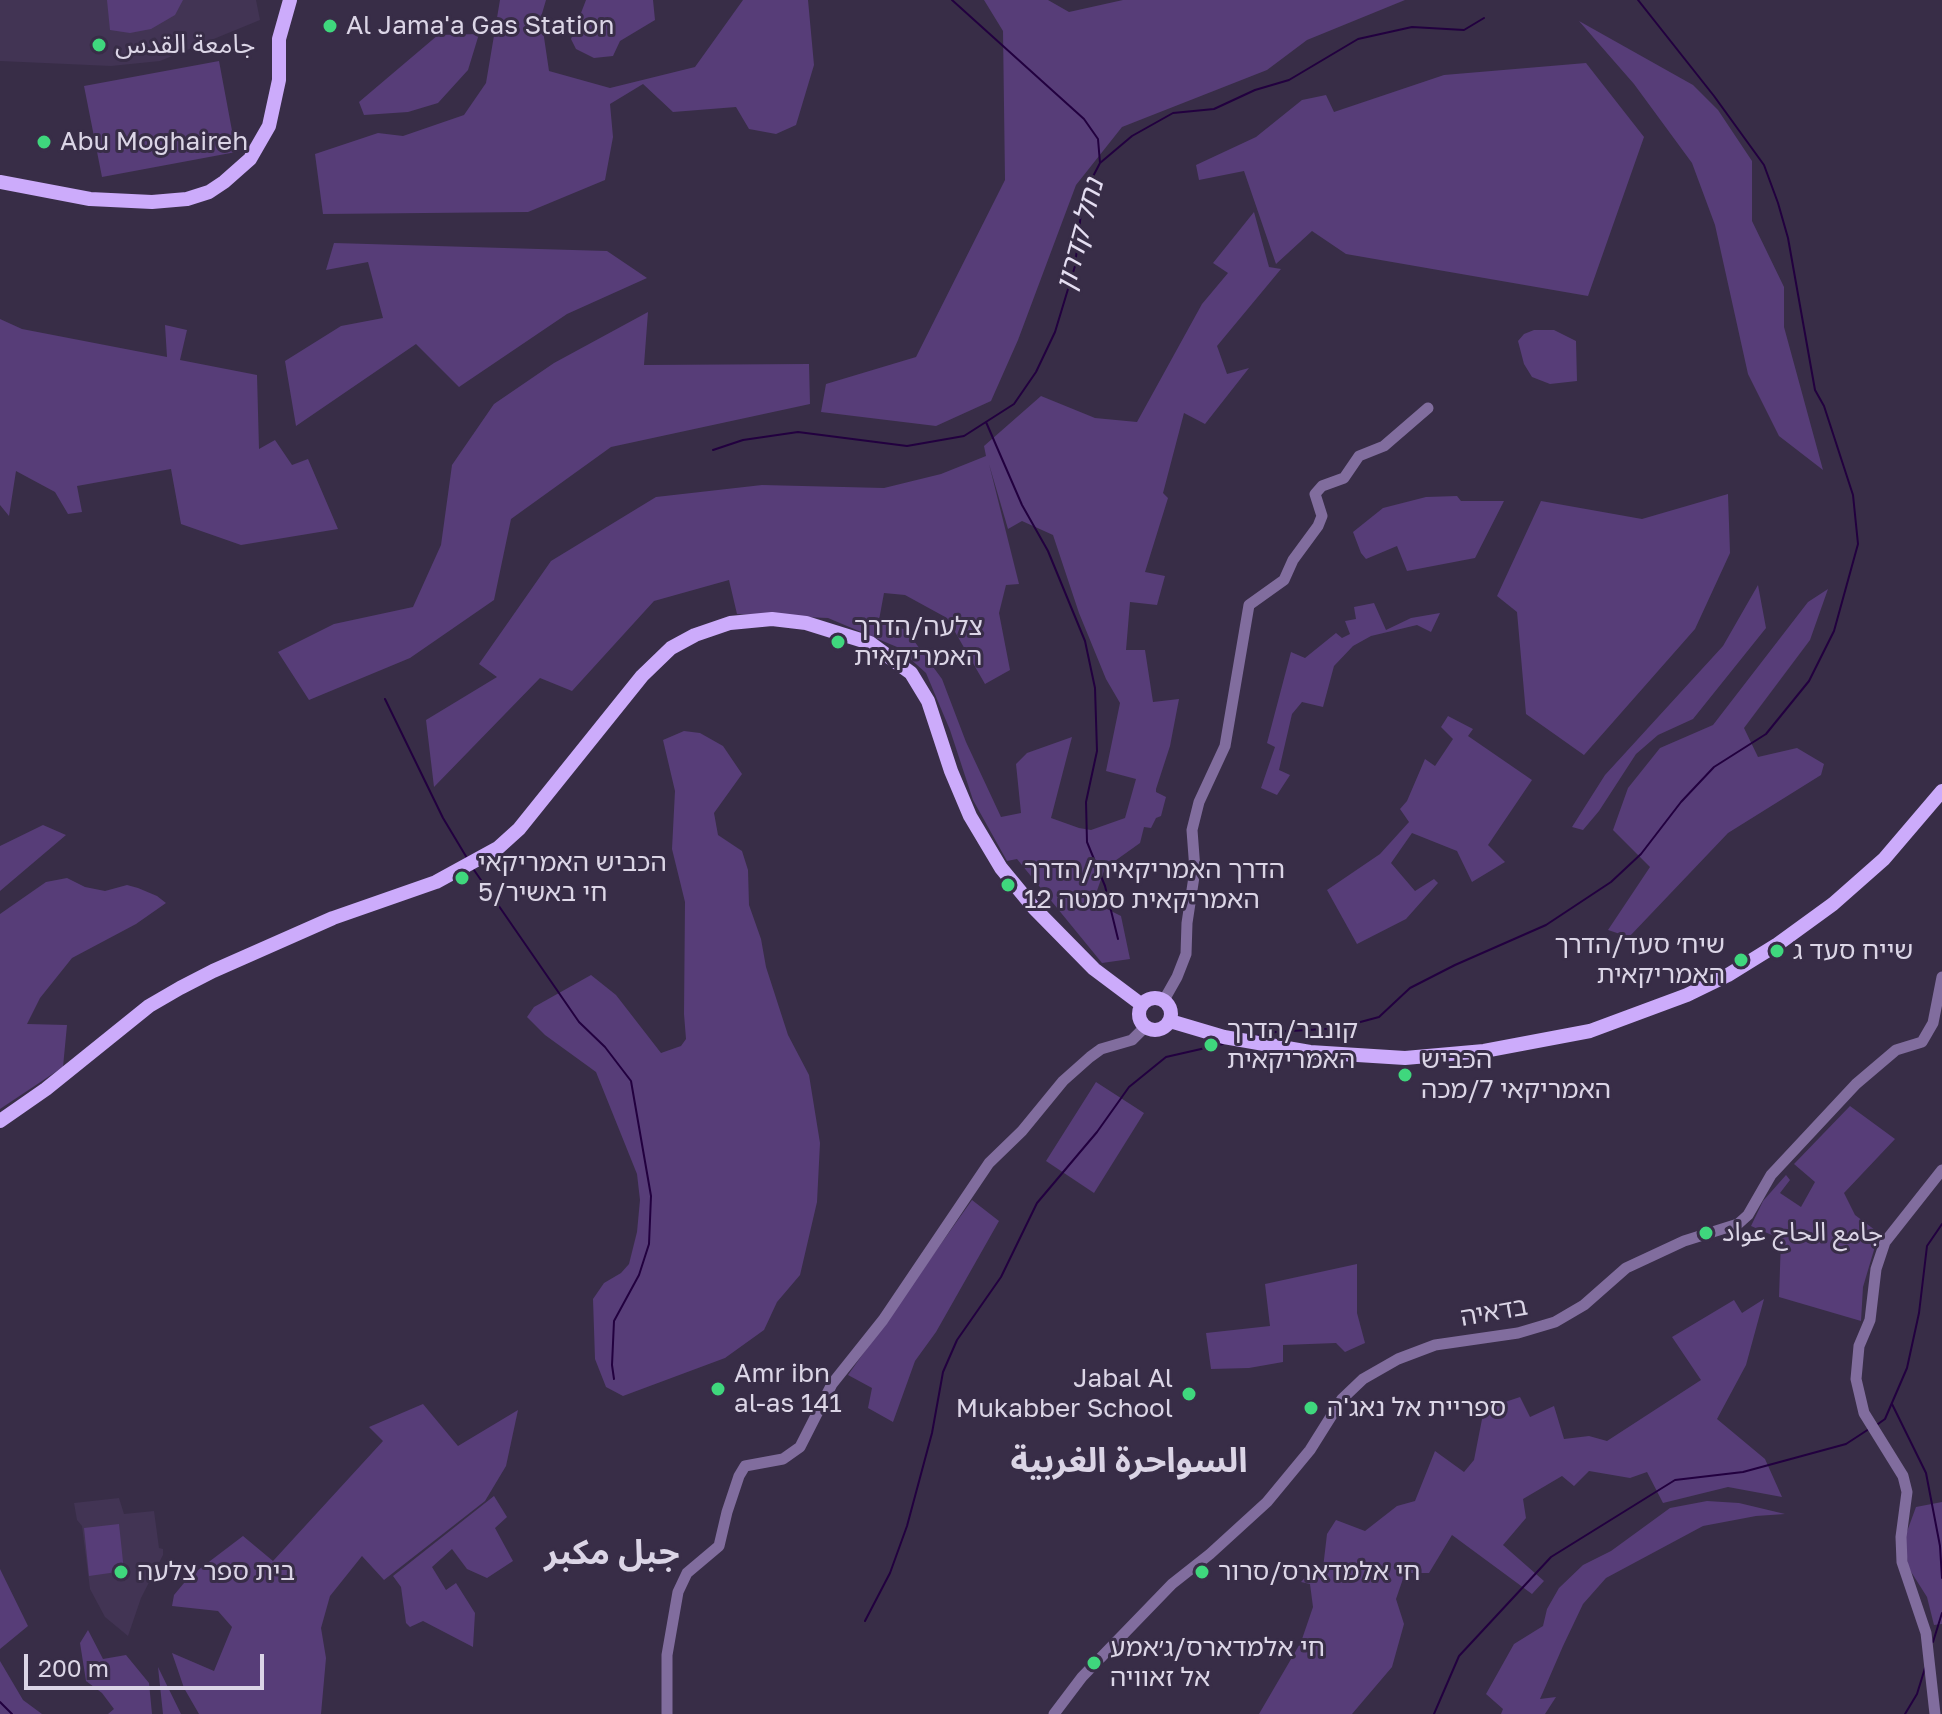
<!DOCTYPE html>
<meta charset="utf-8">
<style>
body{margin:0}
#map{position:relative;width:1942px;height:1714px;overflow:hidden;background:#382d47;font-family:"Golos Text",sans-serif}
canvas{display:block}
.scale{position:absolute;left:24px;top:1654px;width:240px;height:36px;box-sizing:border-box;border:4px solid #dbd5e6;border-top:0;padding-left:10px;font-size:24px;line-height:28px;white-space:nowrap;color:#dbd5e6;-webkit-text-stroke:6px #382d47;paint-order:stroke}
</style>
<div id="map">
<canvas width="1942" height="1714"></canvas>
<div class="scale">200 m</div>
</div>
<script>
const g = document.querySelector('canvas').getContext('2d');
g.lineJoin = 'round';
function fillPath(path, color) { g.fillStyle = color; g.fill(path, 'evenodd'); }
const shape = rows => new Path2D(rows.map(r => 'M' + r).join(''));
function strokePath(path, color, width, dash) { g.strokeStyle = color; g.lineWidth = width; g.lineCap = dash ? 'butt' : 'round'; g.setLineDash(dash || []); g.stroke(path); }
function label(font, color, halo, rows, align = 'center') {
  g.font = font + ' "Golos Text","Noto Sans Arabic","Noto Sans Hebrew",sans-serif'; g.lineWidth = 6; g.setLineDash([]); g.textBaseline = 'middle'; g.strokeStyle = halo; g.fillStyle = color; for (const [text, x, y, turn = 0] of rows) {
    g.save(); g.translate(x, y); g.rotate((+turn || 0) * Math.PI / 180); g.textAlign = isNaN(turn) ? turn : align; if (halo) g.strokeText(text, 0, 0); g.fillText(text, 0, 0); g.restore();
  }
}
fillPath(shape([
 [0,0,256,0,260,20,160,61,111,66,0,61],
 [119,1498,124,1514,154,1511,159,1548,163,1549,163,1555,141,1598,128,1636,105,1617,90,1589,82,1526,77,1520,74,1503]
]), '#423454');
fillPath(shape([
 [107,0,183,0,175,15,151,29,130,33,110,30],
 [500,0,546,0,541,17,549,71,610,88,695,67,743,0,808,0,814,65,796,125,776,134,749,129,736,107,673,112,643,84,610,104,613,137,605,180,528,212,323,214,315,154,378,133,403,136,464,115,486,83],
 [586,0,653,0,655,20,620,41,613,56,594,58,576,49,571,39],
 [984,0,1048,0,1069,12,1123,0,1405,0,1307,40,1267,70,1122,127,1076,185,1018,340,991,401,936,426,821,412,826,384,916,357,1005,180,1003,31],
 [1579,21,1693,85,1718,110,1752,161,1752,221,1784,287,1784,327,1823,470,1779,436,1748,374,1715,225,1692,163,1634,84],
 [479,34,468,70,438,103,408,112,364,115,359,102,438,35],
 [219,61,236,152,102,177,84,86],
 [1586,63,1644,137,1588,296,1346,254,1312,231,1276,264,1244,171,1199,180,1196,165,1256,137,1302,100,1326,95,1334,112,1444,75],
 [1254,212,1269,267,1281,269,1217,346,1227,374,1249,368,1205,424,1184,413,1163,493,1168,498,1145,572,1165,576,1157,605,1130,602,1126,650,1145,650,1153,702,1179,699,1170,746,1156,789,1156,792,1166,797,1161,816,1156,818,1151,828,1144,827,1140,843,1105,868,1093,902,1121,916,1130,959,1102,963,1017,859,1007,861,973,800,950,730,926,673,897,647,828,618,737,614,729,580,654,601,572,691,540,678,434,787,426,720,497,677,479,664,551,561,656,497,762,485,884,488,941,474,986,456,984,446,1041,396,1095,418,1137,422,1202,304,1228,273,1213,263],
 [989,464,1008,529,1022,521,1053,535,1079,613,1106,679,1120,703,1106,771,1136,779,1125,818,1091,830,1079,828,1051,818,1072,737,1027,753,1016,764,1021,813,1001,817,966,742,942,679,906,630,879,620,884,593,905,595,947,618,985,684,1010,670,999,613,1006,585,1019,584],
 [334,243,607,251,647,278,567,314,459,387,416,344,296,426,285,361,341,326,383,318,368,262,326,270],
 [648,312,644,365,809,364,810,404,611,447,511,519,494,600,410,658,309,700,278,652,334,624,413,607,441,545,452,465,494,404,554,363],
 [0,319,22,329,167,357,165,325,187,330,180,360,257,375,259,449,275,440,292,465,308,459,338,529,241,545,181,524,171,469,77,486,82,512,68,514,55,492,16,471,9,516,0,505],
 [1534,330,1554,330,1576,341,1577,381,1550,384,1532,377,1524,364,1518,341,1524,334],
 [1728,494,1730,553,1695,629,1584,755,1526,714,1517,612,1497,596,1541,501,1642,519],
 [1457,496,1461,501,1504,501,1475,558,1407,571,1397,546,1366,559,1361,553,1353,532,1383,508,1426,497],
 [1758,585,1766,628,1693,719,1658,735,1636,754,1599,811,1583,830,1572,827,1605,775,1723,646],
 [1828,589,1810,640,1744,728,1758,757,1797,748,1824,764,1821,775,1728,833,1629,937,1608,930,1650,867,1613,830,1628,788,1660,748,1713,725,1808,602],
 [1374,603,1386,630,1411,618,1440,613,1431,632,1417,625,1371,636,1353,646,1334,666,1323,707,1302,702,1292,714,1279,770,1290,775,1277,795,1261,788,1275,747,1267,743,1291,652,1305,658,1336,633,1342,638,1350,634,1345,621,1356,619,1354,607],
 [1448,716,1473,729,1468,736,1532,780,1488,845,1505,862,1472,882,1457,851,1412,833,1391,863,1415,891,1434,879,1438,883,1406,919,1357,944,1327,890,1380,854,1409,822,1400,809,1407,801,1425,759,1435,766,1453,739,1441,727],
 [684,731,700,733,723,746,742,774,714,813,718,835,742,851,748,870,749,905,761,939,766,967,788,1035,809,1075,820,1143,817,1202,800,1275,777,1302,764,1330,725,1358,623,1396,606,1387,595,1359,593,1299,604,1283,621,1273,629,1264,637,1232,640,1200,637,1174,596,1072,545,1035,527,1017,534,1007,591,975,616,995,661,1053,681,1046,686,1039,684,1014,685,902,672,849,675,791,663,740],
 [43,825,66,835,0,891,0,846],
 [67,878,85,887,105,891,127,885,138,888,157,896,166,903,136,924,72,958,40,998,27,1024,67,1025,63,1067,0,1109,0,914,46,882],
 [1096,1082,1144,1113,1094,1193,1046,1161],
 [1850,1106,1895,1139,1844,1193,1855,1215,1879,1233,1863,1287,1861,1321,1779,1297,1781,1239,1751,1226,1763,1201,1786,1175,1790,1180,1780,1193,1801,1207,1815,1182,1794,1164],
 [972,1200,999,1221,936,1332,915,1361,893,1422,868,1408,872,1388,848,1375],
 [1357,1264,1357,1313,1365,1343,1345,1352,1336,1343,1283,1345,1283,1362,1249,1368,1211,1369,1206,1333,1270,1326,1265,1284],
 [1764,1299,1746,1365,1717,1419,1765,1459,1782,1497,1728,1487,1663,1503,1647,1472,1630,1478,1589,1471,1574,1486,1562,1476,1523,1499,1526,1518,1503,1545,1544,1581,1532,1594,1452,1535,1429,1573,1405,1573,1396,1599,1404,1624,1392,1667,1352,1714,1259,1714,1301,1642,1313,1607,1310,1584,1301,1582,1312,1570,1323,1568,1327,1534,1336,1520,1365,1531,1397,1506,1415,1501,1435,1451,1464,1472,1474,1460,1484,1409,1520,1397,1530,1417,1554,1406,1564,1439,1589,1436,1607,1441,1701,1380,1672,1337,1734,1300,1742,1313],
 [423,1404,458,1446,518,1410,506,1466,485,1501,384,1580,362,1556,330,1596,321,1628,326,1658,321,1714,199,1714,184,1688,172,1653,214,1671,232,1627,218,1611,172,1606,174,1595,189,1577,243,1536,273,1561,383,1441,369,1427],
 [494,1496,507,1517,495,1528,513,1561,487,1578,467,1569,452,1549,432,1567,446,1590,456,1583,475,1613,473,1647,423,1621,410,1627,406,1623,401,1587,393,1576],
 [1707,1501,1739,1503,1785,1514,1756,1516,1703,1526,1606,1578,1583,1604,1563,1646,1540,1699,1556,1697,1545,1714,1501,1714,1503,1709,1486,1694,1514,1644,1543,1626,1547,1609,1559,1588,1583,1565,1611,1551,1670,1508],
 [1942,1502,1942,1624,1934,1625,1927,1597,1908,1567,1905,1537,1916,1507],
 [119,1524,124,1571,89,1576,84,1528],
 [0,1569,28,1626,0,1649],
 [88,1630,103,1659,126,1655,149,1683,152,1714,108,1714,114,1709,102,1693,86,1681,80,1643],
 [0,1661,23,1700,42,1714,0,1714],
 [158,1667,181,1714,163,1714]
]), '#573d78');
strokePath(shape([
 [952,0,1084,119,1098,139,1100,163],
 [986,422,1022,505,1048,551,1085,641,1095,688,1097,751,1086,802,1087,842,1105,886,1118,939],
 [713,450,743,440,798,432,907,446,964,436,1014,404,1036,372,1055,332,1075,266,1082,204,1088,186,1100,163,1132,136,1173,113,1214,109,1255,90,1289,80,1358,39,1412,27,1464,30,1484,18],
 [385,699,443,818,467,858],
 [474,870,579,1022,605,1047,631,1081,651,1196,649,1244,639,1275,614,1321,612,1365,614,1379],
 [1257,1036,1276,1032,1338,1028,1379,1017,1410,988,1455,965,1546,925,1611,882,1641,854,1681,802,1714,767,1766,734,1809,681,1834,631,1858,544,1853,495,1824,406,1815,390,1788,238,1778,203,1764,165,1714,96,1638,0],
 [1892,1404,1926,1473,1940,1546,1942,1578],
 [1878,1424,1885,1419,1907,1368,1919,1313,1927,1246,1942,1224],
 [865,1621,890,1573,907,1526,932,1433,943,1372,957,1340,1001,1277,1037,1203,1097,1132,1129,1087,1166,1057,1223,1044],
 [1933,1642,1942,1613],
 [0,1702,12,1714],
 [1434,1714,1459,1656,1551,1557,1675,1480,1743,1472,1846,1444,1869,1429],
 [1905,1714,1917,1694,1925,1668]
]), '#22003f', 2);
strokePath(shape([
 [1164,1000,1177,977,1186,954,1187,923,1195,870,1192,830,1199,802,1225,746,1249,605,1284,580,1293,560,1318,526,1322,516,1315,494,1322,486,1344,478,1359,456,1384,446,1428,408],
 [667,1714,667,1655,678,1592,687,1573,719,1546,727,1512,739,1476,745,1466,783,1459,800,1447,832,1384,883,1320,989,1163,1022,1131,1063,1081,1090,1057,1101,1049,1132,1040,1145,1027],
 [1054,1714,1082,1677,1172,1584,1210,1554,1267,1502,1310,1450,1342,1399,1363,1379,1398,1359,1435,1345,1518,1333,1555,1322,1584,1305,1626,1268,1684,1241,1738,1224,1748,1215,1771,1175,1856,1084,1896,1050,1922,1042,1933,1023,1942,977],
 [1935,1714,1926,1633,1902,1562,1901,1537,1907,1492,1903,1476,1864,1413,1856,1379,1859,1346,1870,1320,1876,1269,1885,1242,1942,1170]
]), '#816d9e', 11);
strokePath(shape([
 [0,182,90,199,152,202,187,199,209,192,224,182,250,159,269,126,279,80,279,39,290,0],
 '1139 1014a16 16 0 1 1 32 0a16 16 0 1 1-32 0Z',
 [1170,1021,1224,1037,1310,1052,1405,1058,1484,1051,1590,1031,1687,995,1728,975,1778,944,1833,904,1884,859,1942,791],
 [0,1121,46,1089,149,1006,180,988,213,971,333,918,436,882,498,848,519,829,642,676,671,648,695,635,730,623,772,619,806,623,870,643,911,673,928,701,951,771,970,816,1001,868,1034,908,1094,969,1142,1005]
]), '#ccabfb', 14);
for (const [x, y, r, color] of [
 [330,26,8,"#3fd77d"],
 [99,45,8,"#3fd77d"],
 [44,142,8,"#3fd77d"],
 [838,642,8,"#3fd77d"],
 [462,878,8,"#3fd77d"],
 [1008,885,8,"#3fd77d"],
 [1777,951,8,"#3fd77d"],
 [1741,960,8,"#3fd77d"],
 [1211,1045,8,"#3fd77d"],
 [1405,1075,8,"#3fd77d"],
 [1706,1233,8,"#3fd77d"],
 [718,1389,8,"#3fd77d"],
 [1189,1394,8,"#3fd77d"],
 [1311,1408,8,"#3fd77d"],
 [121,1572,8,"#3fd77d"],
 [1202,1572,8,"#3fd77d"],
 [1094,1663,8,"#3fd77d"]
]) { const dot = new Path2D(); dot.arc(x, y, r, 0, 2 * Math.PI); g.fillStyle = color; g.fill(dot); strokePath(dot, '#382d47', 3); }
label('26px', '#dbd5e6', '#382d47', [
 ["Al Jama'a Gas Station",346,26],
 ["جامعة القدس",115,45],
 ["Abu Moghaireh",60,142],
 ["צלעה/הדרך",854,627],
 ["האמריקאית",854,657],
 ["הכביש האמריקאי",478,863],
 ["5/חי באשיר",478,893],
 ["הדרך האמריקאית/הדרך",1024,870],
 ["האמריקאית סמטה 12",1024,900],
 ["שיח׳ סעד/הדרך",1725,945,"right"],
 ["האמריקאית",1725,975,"right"],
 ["שייח סעד ג",1793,951],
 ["קונבר/הדרך",1227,1030],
 ["האמריקאית",1227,1060],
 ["הכביש",1421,1060],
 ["האמריקאי 7/מכה",1421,1090],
 ["جامع الحاج عواد",1722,1233],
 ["Amr ibn",734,1374],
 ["al-as 141",734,1404],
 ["Jabal Al",1173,1379,"right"],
 ["Mukabber School",1173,1409,"right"],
 ["ספריית אל נאג'ה",1327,1408],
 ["בית ספר צלעה",137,1572],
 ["חי אלמדארס/סרור",1218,1572],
 ["חי אלמדארס/ג׳אמע",1110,1648],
 ["אל זאוויה",1110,1678]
], 'left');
label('26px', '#dbd5e6', '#382d47', [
 ["בדאיה",1494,1312,-10]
]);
label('italic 28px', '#e4ddf1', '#382d47', [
 ["נחל קדרון",1080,235,-75]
]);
label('bold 34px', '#dbd5e6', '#382d47', [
 ["السواحرة الغربية",1129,1461],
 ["جبل مكبر",612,1553]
]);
</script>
